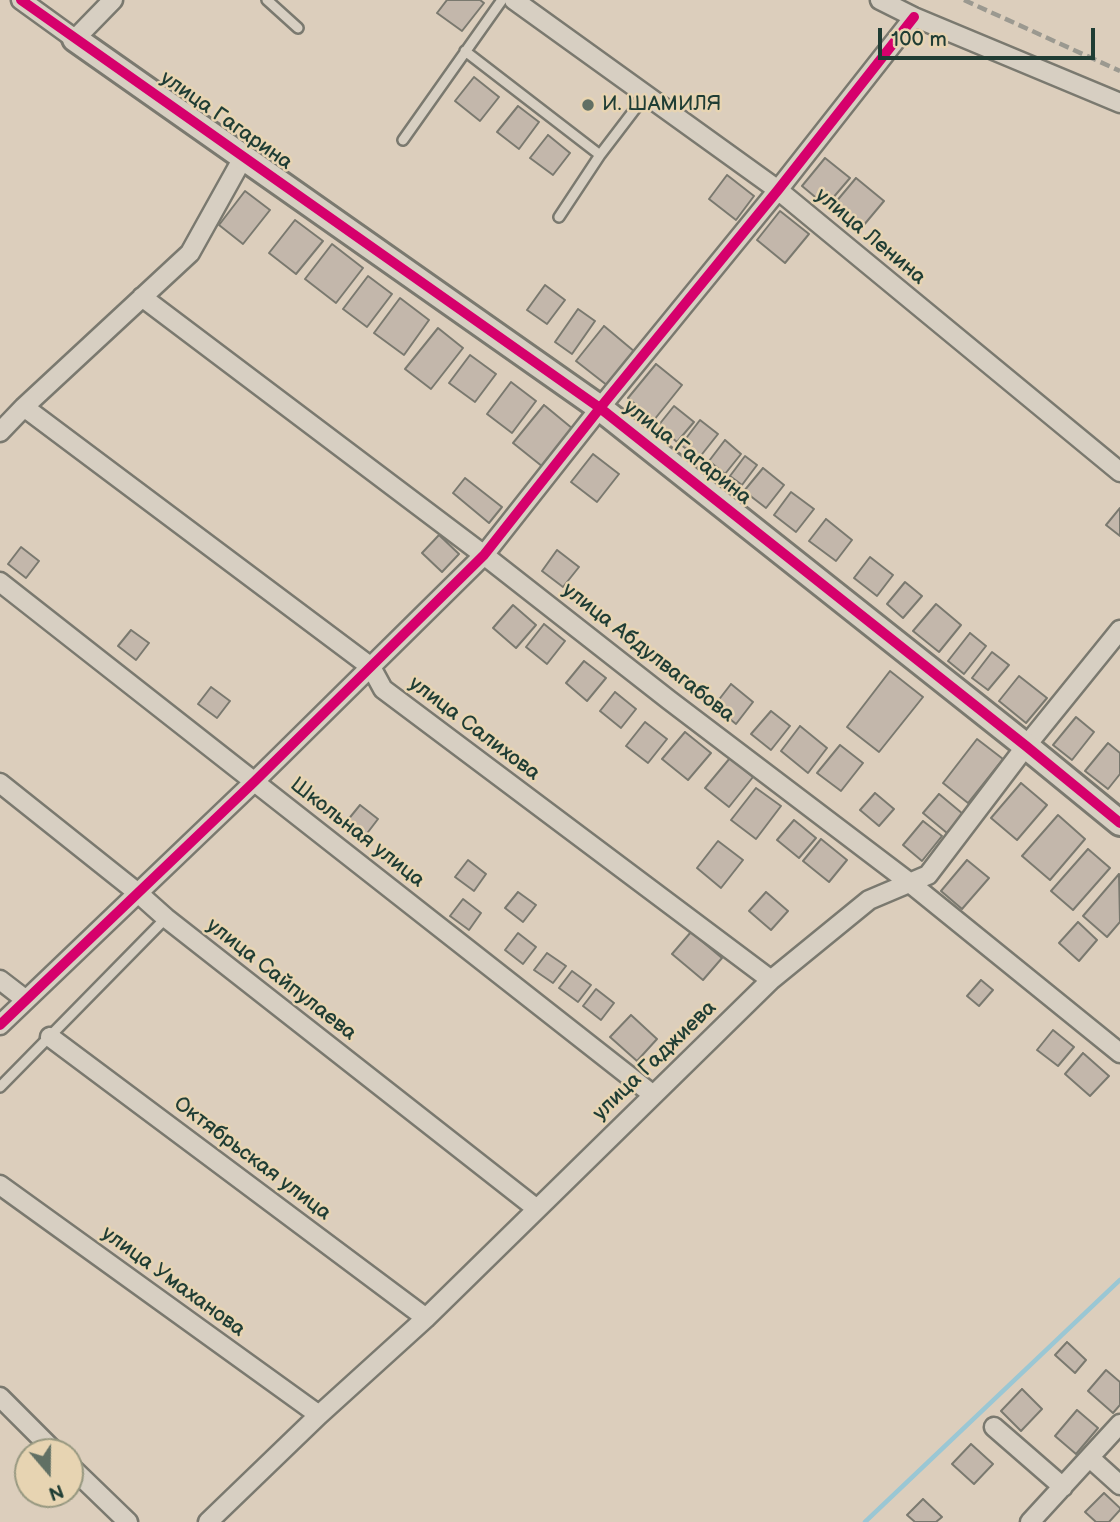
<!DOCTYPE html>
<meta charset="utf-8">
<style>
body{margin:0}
#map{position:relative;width:1120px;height:1522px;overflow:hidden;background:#dccebc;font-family:"Balsamiq Sans",sans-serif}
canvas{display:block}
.north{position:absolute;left:14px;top:1438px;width:70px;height:70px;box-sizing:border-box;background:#e7d4b2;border:2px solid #979880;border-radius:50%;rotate:160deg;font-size:19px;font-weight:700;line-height:28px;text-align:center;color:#1f3d34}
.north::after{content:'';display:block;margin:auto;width:24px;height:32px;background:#617064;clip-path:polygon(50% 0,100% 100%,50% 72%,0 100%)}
.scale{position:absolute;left:878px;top:28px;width:217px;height:32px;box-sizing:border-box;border:4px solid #1f3d34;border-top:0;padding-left:9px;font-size:21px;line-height:24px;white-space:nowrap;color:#1f3d34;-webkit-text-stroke:5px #e7d4b2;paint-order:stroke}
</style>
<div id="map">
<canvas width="1120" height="1522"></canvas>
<div class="north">N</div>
<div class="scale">100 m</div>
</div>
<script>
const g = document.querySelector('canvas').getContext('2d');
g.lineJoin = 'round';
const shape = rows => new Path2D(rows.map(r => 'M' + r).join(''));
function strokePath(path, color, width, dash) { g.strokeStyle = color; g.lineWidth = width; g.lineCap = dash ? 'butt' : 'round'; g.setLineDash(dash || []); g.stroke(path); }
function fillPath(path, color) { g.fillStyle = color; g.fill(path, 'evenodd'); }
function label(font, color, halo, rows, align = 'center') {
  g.font = font + ' "Balsamiq Sans",sans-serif'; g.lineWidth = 5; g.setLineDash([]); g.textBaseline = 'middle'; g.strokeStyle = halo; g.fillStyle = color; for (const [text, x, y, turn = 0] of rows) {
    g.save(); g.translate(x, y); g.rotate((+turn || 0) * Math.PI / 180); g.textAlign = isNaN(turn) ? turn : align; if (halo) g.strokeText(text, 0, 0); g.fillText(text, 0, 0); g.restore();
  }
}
strokePath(shape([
 [865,1522,1120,1280]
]), '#9ac7d4', 4.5);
const building = shape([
 [447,0,480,0,484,3,462,31,437,13,447,0],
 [474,77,499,97,480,121,455,101,474,77],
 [518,106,539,122,519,149,497,132,518,106],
 [548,135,570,153,553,175,530,158,548,135],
 [825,158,850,178,826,206,802,186,825,158],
 [727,175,754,196,736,220,709,199,727,175],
 [856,178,884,201,858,232,830,209,856,178],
 [245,191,270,210,243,244,219,225,245,191],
 [780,211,809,234,785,263,757,240,780,211],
 [295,220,323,241,296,274,269,253,295,220],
 [332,244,363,268,336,303,305,279,332,244],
 [368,276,392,294,367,327,343,309,368,276],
 [545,285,565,300,547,324,527,310,545,285],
 [400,298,429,320,404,355,374,333,400,298],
 [578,309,595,321,572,354,555,342,578,309],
 [604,326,635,352,608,386,576,361,604,326],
 [438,328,463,348,431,389,405,369,438,328],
 [470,355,496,374,475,402,449,383,470,355],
 [656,364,682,385,654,420,628,398,656,364],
 [511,382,536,401,512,433,487,414,511,382],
 [544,405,573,429,543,467,513,443,544,405],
 [674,406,694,422,677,442,658,426,674,406],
 [700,420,718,434,699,458,681,445,700,420],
 [725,440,741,454,725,474,709,461,725,440],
 [593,454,619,474,597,502,571,482,593,454],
 [745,456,757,465,742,485,730,476,745,456],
 [763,468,784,485,766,508,744,491,763,468],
 [465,478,502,507,489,523,453,493,465,478],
 [791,492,814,509,796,532,774,515,791,492],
 [1120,508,1120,536,1106,525,1120,508],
 [826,519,852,540,836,561,809,541,826,519],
 [439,535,459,554,442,572,422,553,439,535],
 [21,547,39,561,26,578,8,564,21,547],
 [557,550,579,567,563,587,542,571,557,550],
 [870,557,893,575,877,596,854,578,870,557],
 [905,582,922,596,903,618,887,604,905,582],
 [936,604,961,625,939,652,913,631,936,604],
 [513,605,536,625,516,648,493,628,513,605],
 [544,624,565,641,547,664,526,647,544,624],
 [131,630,149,643,136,660,118,646,131,630],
 [970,633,986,646,964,674,948,661,970,633],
 [992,652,1009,665,988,690,972,678,992,652],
 [584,661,606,678,587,701,566,683,584,661],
 [890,671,923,697,879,752,847,727,890,671],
 [1019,676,1047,698,1026,723,999,701,1019,676],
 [731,684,753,702,736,724,714,706,731,684],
 [211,687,230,701,217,718,198,704,211,687],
 [615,692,636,709,621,728,600,711,615,692],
 [771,711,790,726,771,750,751,734,771,711],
 [1076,717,1094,732,1072,760,1053,745,1076,717],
 [645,722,667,739,648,763,626,746,645,722],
 [800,726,827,748,808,773,781,751,800,726],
 [685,732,711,753,688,780,662,759,685,732],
 [977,739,1003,759,968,803,943,783,977,739],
 [1108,743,1120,753,1120,774,1108,789,1085,771,1108,743],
 [840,745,863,763,841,791,817,773,840,745],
 [730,758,753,777,729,807,705,788,730,758],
 [1021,783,1047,805,1017,840,991,818,1021,783],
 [756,788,781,806,756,839,731,820,756,788],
 [875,793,894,809,879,826,860,810,875,793],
 [939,794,963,814,947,833,923,813,939,794],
 [360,805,378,819,365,836,347,821,360,805],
 [1058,815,1085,839,1050,880,1022,856,1058,815],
 [794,820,816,838,799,858,777,840,794,820],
 [923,821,942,836,922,861,903,845,923,821],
 [821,839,847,860,829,882,803,861,821,839],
 [718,841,743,860,721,888,697,868,718,841],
 [1088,849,1110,868,1073,910,1051,891,1088,849],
 [468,860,486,874,474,891,455,877,468,860],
 [967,860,989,878,962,909,941,891,967,860],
 [1119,874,1120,922,1107,937,1083,916,1119,874],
 [518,892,536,905,523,922,505,908,518,892],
 [766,892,788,911,771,930,749,911,766,892],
 [463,899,481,913,469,930,450,916,463,899],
 [1078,922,1097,940,1079,961,1059,943,1078,922],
 [691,932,722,958,703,980,672,954,691,932],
 [518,933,536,947,523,964,505,950,518,933],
 [547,953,566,966,553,983,534,970,547,953],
 [572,971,591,985,578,1002,559,988,572,971],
 [981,980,993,990,979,1006,967,996,981,980],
 [596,989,614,1003,601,1020,583,1006,596,989],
 [631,1015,657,1039,637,1061,610,1037,631,1015],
 [1053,1030,1074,1047,1058,1066,1037,1050,1053,1030],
 [1083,1053,1109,1076,1090,1096,1065,1074,1083,1053],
 [1067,1342,1086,1360,1075,1373,1055,1355,1067,1342],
 [1106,1370,1120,1382,1120,1405,1113,1413,1088,1391,1106,1370],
 [1022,1389,1042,1409,1021,1431,1001,1411,1022,1389],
 [1077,1410,1098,1428,1076,1454,1055,1436,1077,1410],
 [971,1444,993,1464,974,1484,952,1464,971,1444],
 [1104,1493,1120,1508,1120,1510,1109,1522,1096,1522,1085,1512,1104,1493],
 [923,1499,942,1517,936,1522,915,1522,907,1515,923,1499]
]);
fillPath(building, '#c3b7ab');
strokePath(building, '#7a796f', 2);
const lane = shape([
 [267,0,298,28],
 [465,51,600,155],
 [403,140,502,0],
 [559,217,600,155,645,96],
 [0,1087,166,918]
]);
const street = shape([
 [21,0,75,39,113,0],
 [514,0,778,190,1120,472],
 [880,0,914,17,1120,103],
 [142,297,484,555,669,700,910,883,1120,1053],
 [24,407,371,667,383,689,771,980],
 [0,432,24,407,190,253,244,156],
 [0,582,652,1094],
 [0,783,138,893,166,918,537,1209],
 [0,980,26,1000],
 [0,1025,255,781,484,555,600,408,778,190,914,17],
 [50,1037,426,1318],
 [0,1185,319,1415],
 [0,1397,55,1452],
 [994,1427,1063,1487],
 [1090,1458,1120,1485],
 [70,1466,128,1522],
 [208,1522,319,1415,426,1318,771,980,869,900,928,875,1026,746,1120,630],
 [1030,1522,1120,1424]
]);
const secondary = shape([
 [75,39,600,408,1026,746,1120,823]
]);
strokePath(lane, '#7a796f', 14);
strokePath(street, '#7a796f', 23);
strokePath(secondary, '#7a796f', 30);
strokePath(lane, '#d7cfc2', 9);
strokePath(street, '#d7cfc2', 18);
strokePath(secondary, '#d7cfc2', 24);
strokePath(shape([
 [964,0,1120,71]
]), '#9b9990', 4.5, [10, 5]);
strokePath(shape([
 [21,0,600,408,1026,746,1120,823],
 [0,1025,255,781,484,555,600,408,778,190,914,17]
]), '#d6006c', 10);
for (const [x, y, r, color] of [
 [588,105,7,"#617064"]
]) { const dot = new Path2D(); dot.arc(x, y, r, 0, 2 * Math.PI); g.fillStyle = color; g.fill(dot); strokePath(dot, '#e7d4b2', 2.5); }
label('21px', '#1f3d34', '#e7d4b2', [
 ["И. ШАМИЛЯ",602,105]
], 'left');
label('21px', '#1f3d34', '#e7d4b2', [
 ["улица Гагарина",226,121,35],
 ["улица Ленина",870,237,40],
 ["улица Гагарина",687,453,38],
 ["улица Абдулвагабова",648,653,38],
 ["улица Салихова",474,729,37],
 ["Школьная улица",357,833,38],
 ["улица Сайпулаева",281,980,38],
 ["улица Гаджиева",655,1061,-44],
 ["Октябрьская улица",252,1159,37],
 ["улица Умаханова",173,1282,36]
]);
</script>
